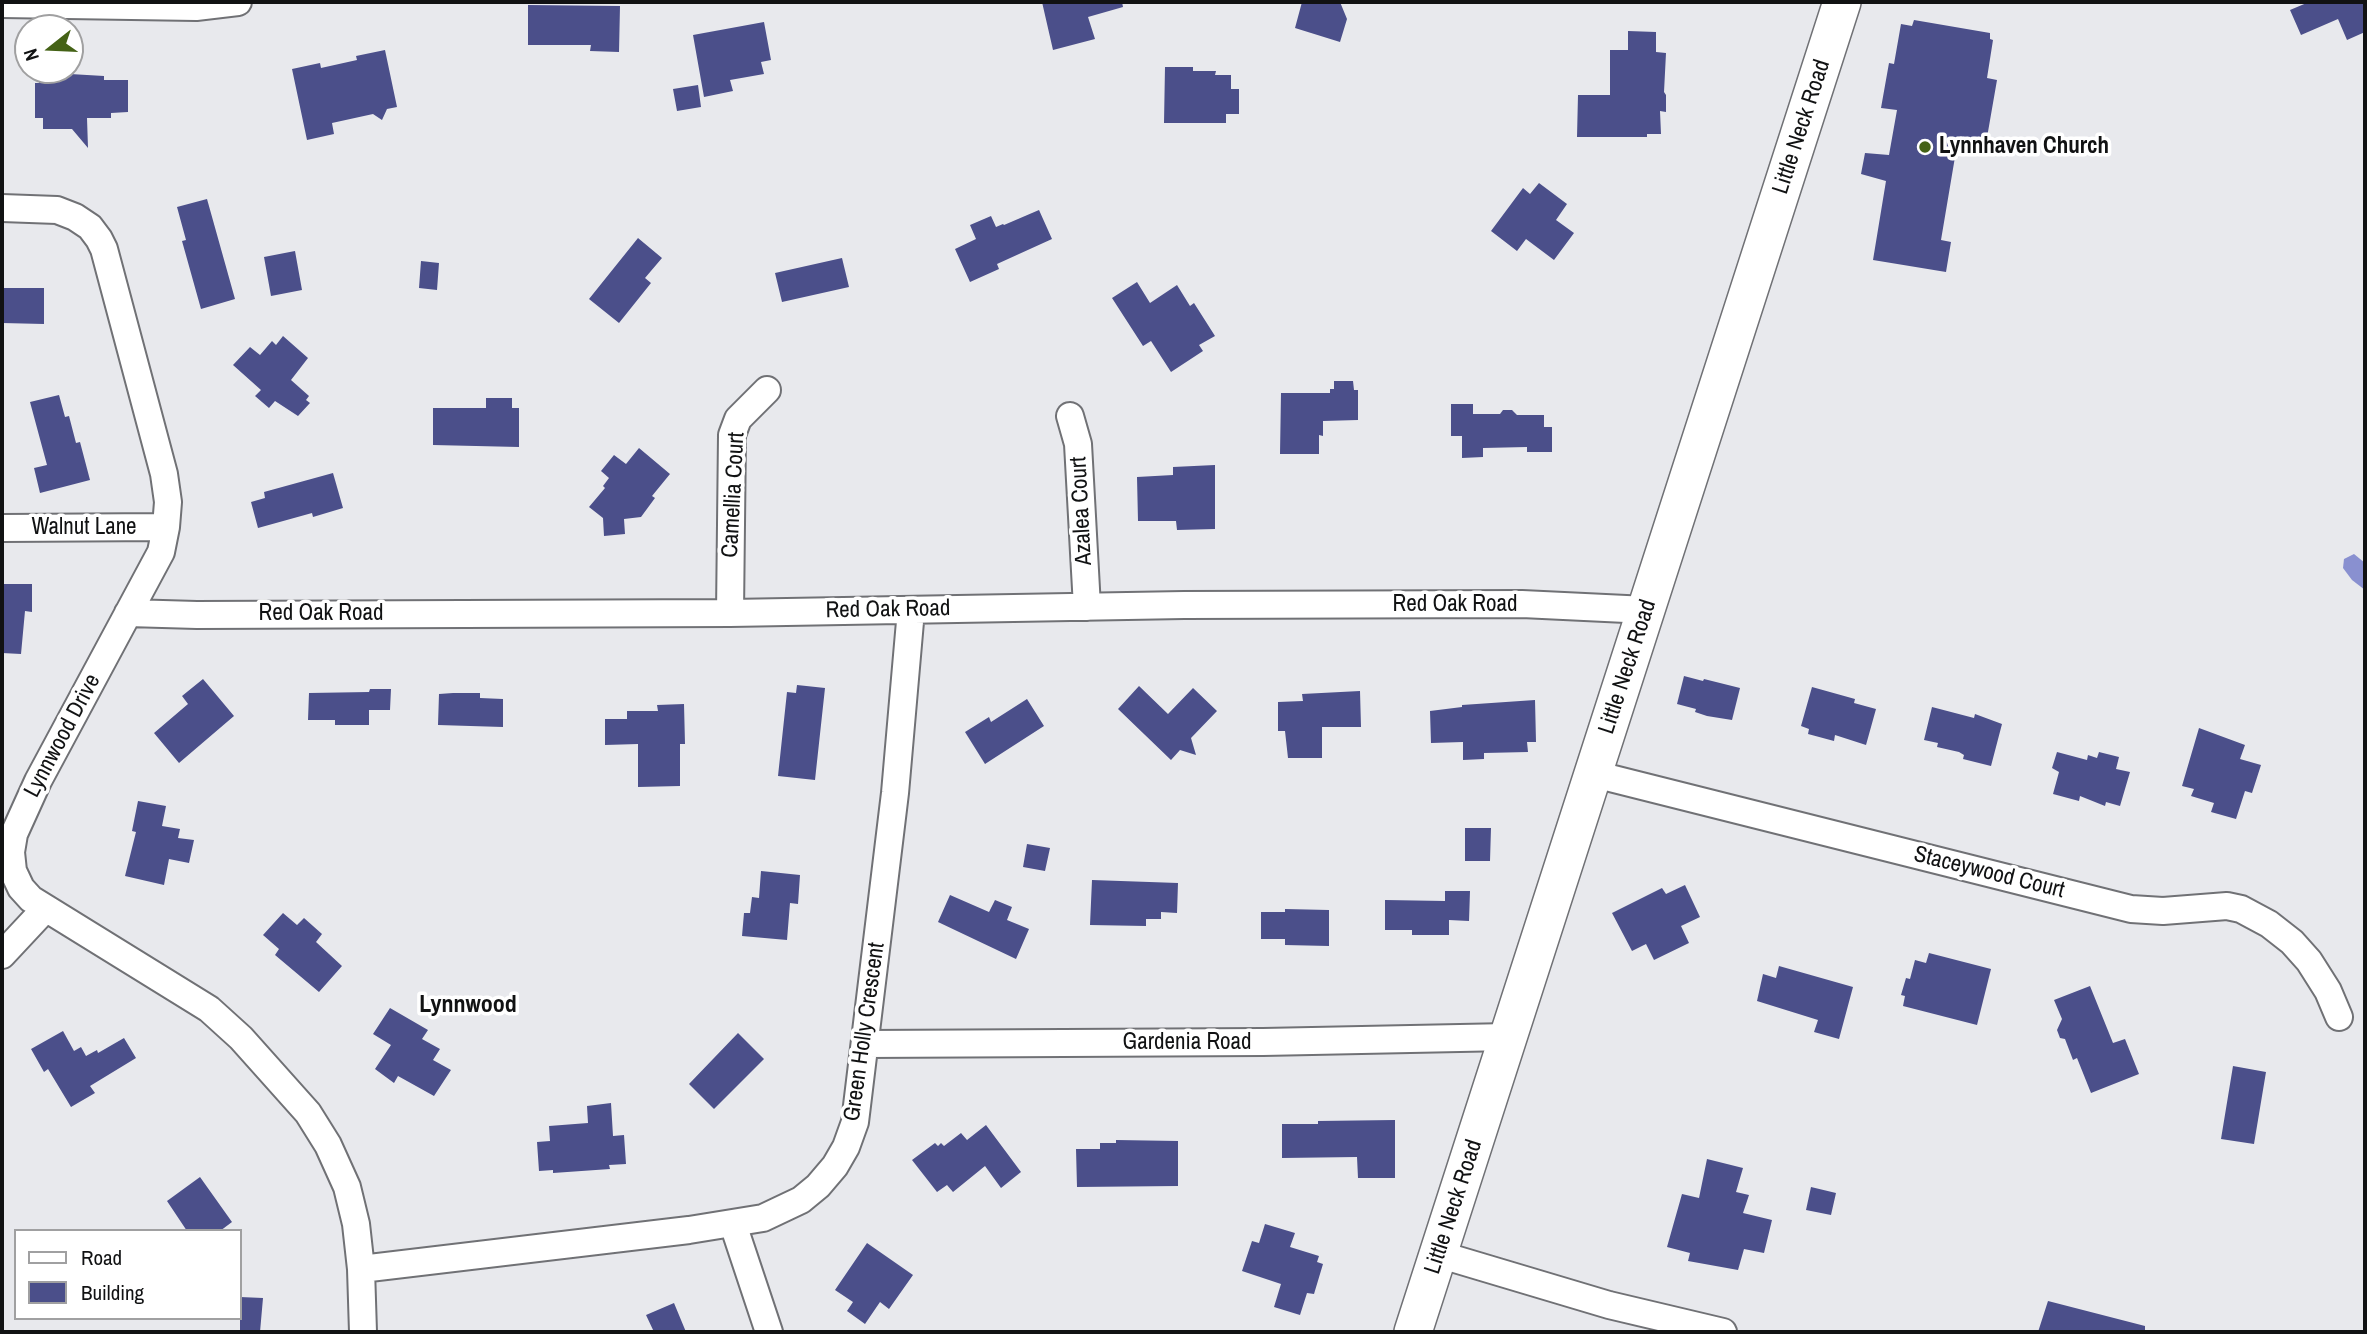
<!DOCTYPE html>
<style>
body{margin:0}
#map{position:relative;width:2367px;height:1334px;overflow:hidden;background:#e8e9ed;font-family:"Archivo Narrow",sans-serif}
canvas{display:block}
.frame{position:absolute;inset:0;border:4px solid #111213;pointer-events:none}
.legend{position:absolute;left:14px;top:1229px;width:228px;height:91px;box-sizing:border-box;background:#fff;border:2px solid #a0a0a1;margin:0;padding:9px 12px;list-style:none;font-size:21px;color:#111213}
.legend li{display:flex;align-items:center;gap:14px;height:35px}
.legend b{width:35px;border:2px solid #a0a0a1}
.north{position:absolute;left:14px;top:14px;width:70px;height:70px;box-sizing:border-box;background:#fff;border:2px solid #a0a0a1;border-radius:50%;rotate:252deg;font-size:19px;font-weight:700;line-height:28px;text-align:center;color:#111213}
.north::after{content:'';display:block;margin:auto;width:24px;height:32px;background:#446216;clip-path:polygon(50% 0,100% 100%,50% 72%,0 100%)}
</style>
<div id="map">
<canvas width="2367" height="1334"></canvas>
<div class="frame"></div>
<ul class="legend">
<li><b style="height:9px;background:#fff"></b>Road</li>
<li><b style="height:19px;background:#4b4f8a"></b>Building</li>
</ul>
<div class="north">N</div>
</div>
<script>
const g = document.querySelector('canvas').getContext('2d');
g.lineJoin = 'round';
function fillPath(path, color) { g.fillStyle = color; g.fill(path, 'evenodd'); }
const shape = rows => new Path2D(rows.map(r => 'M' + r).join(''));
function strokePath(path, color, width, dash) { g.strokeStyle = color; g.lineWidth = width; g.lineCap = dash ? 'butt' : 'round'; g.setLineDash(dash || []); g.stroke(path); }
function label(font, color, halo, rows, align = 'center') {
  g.font = font + ' "Archivo Narrow",sans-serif'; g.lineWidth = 7; g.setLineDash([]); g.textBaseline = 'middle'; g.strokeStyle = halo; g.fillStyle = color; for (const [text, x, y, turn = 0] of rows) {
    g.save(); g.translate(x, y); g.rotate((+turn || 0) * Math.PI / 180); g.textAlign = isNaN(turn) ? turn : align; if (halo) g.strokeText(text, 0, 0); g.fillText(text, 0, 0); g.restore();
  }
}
fillPath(shape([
 [2354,554,2365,563,2365,590,2352,580,2343,568,2344,559]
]), '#8990d0');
fillPath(shape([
 [1042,2,1122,2,1123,7,1088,17,1095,39,1053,50],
 [1302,2,1340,2,1347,19,1340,42,1295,28],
 [2309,2,2365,2,2365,32,2347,40,2338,19,2301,35,2290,10],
 [528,5,620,6,619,52,590,51,591,45,528,45],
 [1914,20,1990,33,1990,39,1993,40,1987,78,1997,80,1985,149,1961,145,1958,158,1955,157,1941,240,1951,242,1946,272,1873,260,1886,181,1861,174,1865,153,1889,155,1897,110,1881,108,1889,63,1894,64,1901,24,1912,26],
 [764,22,771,60,761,62,764,74,730,80,733,91,704,97,693,35],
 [1628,31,1656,32,1656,52,1666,53,1664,92,1666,95,1666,112,1660,111,1661,134,1647,134,1647,137,1577,137,1578,95,1610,95,1610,50,1628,50],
 [385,50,397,107,387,109,382,120,373,114,332,123,334,134,307,140,292,69,320,63,321,68,357,60,356,56],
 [1165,67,1193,67,1193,71,1216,71,1215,75,1231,75,1231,89,1239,89,1239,114,1226,114,1226,123,1164,123],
 [53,73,104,76,104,80,128,80,128,112,111,113,111,118,87,118,88,148,72,129,43,129,43,118,35,118,35,83,39,83,39,75,54,75],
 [698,85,701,107,677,111,673,89],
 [1539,183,1567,204,1556,220,1574,233,1554,260,1526,239,1517,251,1491,231,1523,188,1530,194],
 [207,199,235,299,201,309,182,241,186,240,177,207],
 [1039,210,1052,239,997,264,999,269,970,282,955,249,976,239,970,225,991,216,996,227,1003,224,1004,225],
 [638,238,662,258,645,278,651,283,619,323,589,299],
 [295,251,302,290,271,296,264,257],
 [842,258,849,287,782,302,775,273],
 [421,261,439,263,437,290,419,288],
 [1137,282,1150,303,1177,285,1190,306,1194,303,1215,336,1199,345,1203,351,1171,372,1151,341,1143,346,1112,298],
 [2,288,44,288,44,324,2,323],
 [283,336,308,358,291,380,309,396,306,400,310,403,298,416,275,401,269,408,255,396,261,390,233,365,250,347,260,355,272,341,276,345],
 [1334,381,1353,381,1354,390,1358,390,1358,420,1323,421,1323,436,1319,435,1319,454,1280,454,1281,393,1330,393,1330,389,1334,389],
 [59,395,65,417,69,416,76,443,80,442,90,480,40,493,34,468,47,465,30,402],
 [486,398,512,398,512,408,519,408,519,447,433,445,433,408,486,408],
 [1451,404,1473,404,1473,414,1500,414,1503,410,1512,410,1517,415,1544,415,1544,427,1552,427,1552,452,1527,452,1527,447,1483,448,1483,457,1462,458,1462,436,1451,436],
 [639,448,670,474,652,496,655,498,641,517,624,519,625,534,604,536,603,518,589,507,605,488,603,486,609,478,601,471,614,455,626,464],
 [1215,465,1215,529,1177,530,1176,521,1138,521,1137,477,1173,475,1173,467],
 [333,473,343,508,313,517,312,513,258,528,251,502,265,498,264,492],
 [2,584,32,584,32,612,25,611,21,654,2,653],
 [1684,676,1703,681,1704,679,1740,688,1732,720,1707,716,1695,712,1696,709,1677,704],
 [203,679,234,716,179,763,154,733,188,704,182,696],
 [797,685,825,688,815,780,778,776,787,692,796,693],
 [1139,686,1168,714,1193,688,1217,711,1191,738,1196,755,1180,750,1171,760,1118,709],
 [1812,687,1855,699,1854,703,1876,709,1866,745,1835,735,1834,741,1808,734,1809,729,1801,726],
 [370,689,391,689,390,710,369,710,369,725,335,725,335,720,308,720,309,693,369,692],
 [1360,691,1361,727,1322,727,1322,758,1288,758,1285,731,1278,731,1278,702,1303,701,1302,694],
 [453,693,480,693,480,698,503,699,503,727,438,725,439,694],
 [1027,699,1044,726,985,764,965,732,989,717,991,722],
 [1535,700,1536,742,1527,742,1528,752,1484,753,1484,759,1463,760,1463,742,1431,743,1430,711,1462,707,1462,705],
 [684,704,685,744,680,744,680,786,638,787,638,744,605,745,605,719,627,719,627,711,658,711,657,705],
 [1932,707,1974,718,1975,714,2002,724,1991,766,1963,759,1964,755,1959,752,1937,747,1938,743,1924,740],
 [2199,728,2245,745,2240,759,2261,765,2252,793,2245,791,2236,819,2211,812,2214,803,2191,796,2194,789,2182,786],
 [2057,752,2087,760,2088,755,2097,758,2099,752,2119,757,2116,769,2130,772,2120,806,2106,802,2105,806,2080,796,2079,801,2053,794,2059,772,2052,768],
 [138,801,166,806,162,826,180,829,178,838,194,840,189,863,169,859,164,885,125,876,136,832,132,831],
 [1465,828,1491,828,1490,861,1465,861],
 [1027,844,1050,848,1045,871,1023,867],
 [761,871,800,875,798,904,790,903,787,940,742,936,744,913,750,913,752,897,759,898],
 [1092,880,1178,883,1177,913,1161,912,1161,919,1146,919,1146,926,1090,925],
 [1685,885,1700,917,1681,926,1689,943,1654,960,1646,944,1632,951,1612,913,1662,888,1666,894],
 [1445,891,1470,891,1469,921,1449,920,1449,935,1412,935,1412,930,1385,930,1385,900,1445,901],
 [950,895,989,912,995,900,1012,907,1007,920,1029,929,1016,959,938,922],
 [1285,909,1329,910,1329,946,1285,945,1285,939,1261,939,1261,912,1285,912],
 [283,913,297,925,304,918,322,934,316,942,342,966,319,992,275,955,279,949,263,935],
 [1929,953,1991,969,1977,1025,1903,1006,1905,996,1901,995,1906,978,1910,979,1915,960,1926,963],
 [1779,966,1853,987,1839,1039,1814,1032,1818,1020,1757,1001,1763,974,1776,978],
 [2090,986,2113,1043,2125,1039,2139,1074,2091,1093,2077,1058,2073,1060,2065,1039,2060,1038,2057,1030,2062,1019,2054,1000],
 [390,1008,428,1030,422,1039,440,1049,433,1060,451,1070,434,1096,398,1076,394,1083,375,1069,391,1045,373,1034],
 [63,1031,74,1051,81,1047,86,1056,97,1050,98,1053,124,1038,136,1058,90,1086,95,1093,71,1107,48,1069,44,1072,31,1049],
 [738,1033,764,1059,714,1109,689,1084],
 [2233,1066,2266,1072,2254,1144,2221,1139],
 [611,1103,613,1136,624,1135,626,1164,609,1165,610,1169,553,1173,553,1170,539,1171,537,1142,550,1141,549,1126,588,1123,587,1106],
 [1395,1120,1395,1178,1358,1178,1357,1157,1282,1158,1282,1124,1318,1124,1318,1121],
 [986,1125,1021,1172,1001,1188,985,1166,953,1192,947,1185,937,1192,912,1160,935,1143,938,1146,941,1143,944,1146,961,1133,967,1140],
 [1116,1140,1178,1141,1178,1186,1077,1187,1076,1149,1100,1149,1100,1143,1116,1143],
 [1707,1159,1743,1168,1736,1192,1749,1195,1743,1213,1772,1220,1764,1253,1744,1249,1738,1270,1688,1261,1690,1253,1667,1247,1682,1194,1699,1198],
 [200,1177,232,1222,220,1231,187,1231,167,1201],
 [1811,1187,1836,1193,1831,1215,1806,1210],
 [1265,1224,1295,1233,1290,1247,1319,1256,1317,1262,1323,1264,1314,1294,1307,1293,1300,1315,1274,1307,1281,1284,1242,1271,1252,1241,1259,1243],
 [867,1243,913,1275,889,1309,880,1302,865,1324,847,1311,853,1302,835,1290],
 [240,1297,263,1298,260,1332,240,1332],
 [2048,1301,2145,1326,2145,1332,2038,1332],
 [674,1303,686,1332,654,1332,646,1315]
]), '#4b4f8a');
const street = shape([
 [2,4,196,7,238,2],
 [2,208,57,210,75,217,90,227,99,239,104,249,164,474,168,502,166,527,161,552,38,781,14,834,11,852,13,871,21,888,31,899,209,1009,241,1038,308,1113,328,1145,347,1187,356,1224,361,1269,363,1332],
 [1070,416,1078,444,1087,607],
 [2,528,166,527],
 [128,613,197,615,730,613,1184,605,1522,604,1647,610],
 [730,613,732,435,738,419,767,390],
 [1594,774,2131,909,2163,911,2227,906,2241,909,2269,924,2292,942,2309,961,2328,991,2339,1017],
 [2,955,45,909],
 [865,1044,1263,1042,1509,1037],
 [733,1224,769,1332],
 [1438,1254,1609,1305,1723,1332],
 [361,1269,689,1230,763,1218,801,1200,818,1186,835,1166,846,1147,855,1122,895,793,911,610]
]);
const secondary = shape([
 [1413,1332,1842,2]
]);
strokePath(street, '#707175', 30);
strokePath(secondary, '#707175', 40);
strokePath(street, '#fff', 26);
strokePath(secondary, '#fff', 37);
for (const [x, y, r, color] of [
 [1925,147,7,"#446216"]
]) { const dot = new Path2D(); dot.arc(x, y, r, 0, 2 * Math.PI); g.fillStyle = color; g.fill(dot); strokePath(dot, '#fff', 2.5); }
label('23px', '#111213', '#fff', [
 ["Little Neck Road",1802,127,-72],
 ["Camellia Court",734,495,-87],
 ["Azalea Court",1082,511,-93],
 ["Walnut Lane",84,528],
 ["Red Oak Road",1455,605],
 ["Red Oak Road",888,610,-1],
 ["Red Oak Road",321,614],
 ["Little Neck Road",1628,667,-72],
 ["Lynnwood Drive",63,736,-62],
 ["Staceywood Court",1989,873,14],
 ["Green Holly Crescent",865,1032,-82],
 ["Gardenia Road",1187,1043],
 ["Little Neck Road",1454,1207,-72]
]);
label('bold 23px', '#111213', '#fff', [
 ["Lynnhaven Church",1939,147]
], 'left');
label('bold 24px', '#111213', '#fff', [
 ["Lynnwood",468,1006]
]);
</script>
